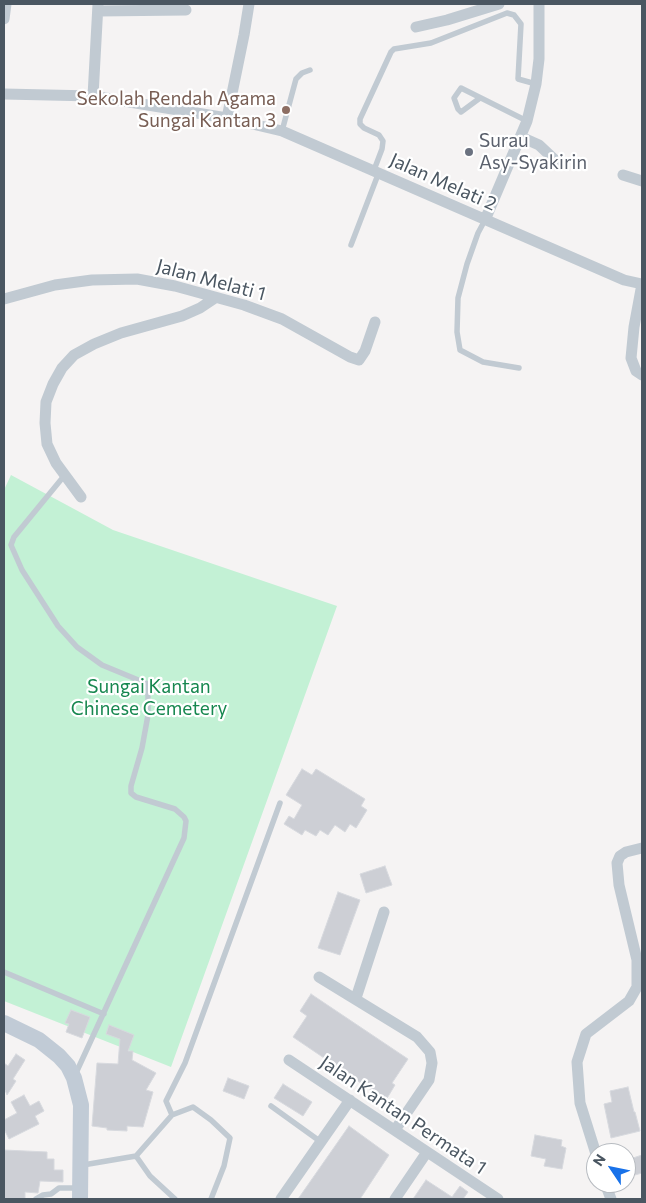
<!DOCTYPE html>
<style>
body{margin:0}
#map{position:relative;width:646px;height:1203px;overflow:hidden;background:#f5f3f3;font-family:Commissioner,sans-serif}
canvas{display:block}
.frame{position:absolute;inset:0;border:5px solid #4a5661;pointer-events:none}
.north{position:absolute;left:586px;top:1143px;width:50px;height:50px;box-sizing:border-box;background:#fff;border:1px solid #b7bbc0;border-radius:50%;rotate:304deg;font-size:14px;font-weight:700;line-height:20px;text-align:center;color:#4a5661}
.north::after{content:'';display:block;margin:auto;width:18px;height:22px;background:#1972e9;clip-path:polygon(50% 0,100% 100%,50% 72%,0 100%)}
</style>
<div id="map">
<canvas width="646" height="1203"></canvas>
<div class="frame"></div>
<div class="north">N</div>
</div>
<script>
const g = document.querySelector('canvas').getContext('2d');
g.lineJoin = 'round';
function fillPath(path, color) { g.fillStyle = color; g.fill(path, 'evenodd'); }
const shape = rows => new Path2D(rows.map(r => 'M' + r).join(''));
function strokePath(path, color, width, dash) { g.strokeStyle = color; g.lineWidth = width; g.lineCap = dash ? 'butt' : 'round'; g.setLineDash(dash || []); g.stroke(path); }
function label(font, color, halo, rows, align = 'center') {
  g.font = font + ' Commissioner,sans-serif'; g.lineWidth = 4.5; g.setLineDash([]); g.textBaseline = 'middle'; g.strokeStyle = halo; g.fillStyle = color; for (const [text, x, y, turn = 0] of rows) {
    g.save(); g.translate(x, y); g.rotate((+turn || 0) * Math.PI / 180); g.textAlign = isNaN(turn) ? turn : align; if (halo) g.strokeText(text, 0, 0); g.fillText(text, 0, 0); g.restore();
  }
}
fillPath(shape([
 [11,475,113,530,337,606,171,1067,4,1001,4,490]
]), '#c3f1d5');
const building = shape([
 [302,769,312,775,316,769,365,799,361,806,367,810,356,828,350,824,345,832,335,825,328,835,320,830,316,836,305,830,302,835,284,824,289,816,294,819,302,805,286,795,302,769],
 [385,866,392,885,366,893,360,874,385,866],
 [338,892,360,900,340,955,318,948,338,892],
 [311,994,408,1059,392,1083,395,1085,386,1100,293,1037,307,1016,300,1011,311,994],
 [71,1010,90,1017,82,1038,66,1032,69,1024,65,1023,71,1010],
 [109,1025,134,1035,128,1051,133,1051,132,1060,156,1073,146,1090,153,1092,143,1127,127,1126,127,1131,107,1130,107,1128,92,1126,97,1063,118,1064,120,1039,106,1034,109,1025],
 [16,1054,25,1060,13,1079,16,1081,7,1095,5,1090,4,1092,4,1063,8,1066,16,1054],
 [228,1078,249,1086,244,1099,223,1091,228,1078],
 [283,1084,312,1102,303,1116,274,1098,283,1084],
 [628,1087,634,1112,635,1112,640,1131,611,1138,604,1104,612,1102,610,1091,628,1087],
 [24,1095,30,1106,39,1101,44,1111,35,1116,39,1124,9,1139,4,1129,4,1120,17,1113,11,1102,24,1095],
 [349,1126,389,1155,360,1199,298,1199,349,1126],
 [535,1135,562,1140,561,1146,566,1148,562,1169,544,1166,546,1159,531,1156,535,1135],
 [4,1150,47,1152,47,1159,54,1159,54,1170,63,1170,63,1182,40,1181,38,1193,25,1192,25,1199,4,1199,4,1150],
 [642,1155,642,1173,635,1175,630,1159,642,1155],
 [426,1180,452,1197,460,1186,468,1192,463,1199,413,1199,426,1180]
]);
fillPath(building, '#cdcfd5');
strokePath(building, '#d7d9de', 1);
strokePath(shape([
 [480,98,461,112,458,109,454,98,461,88,527,121],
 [282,131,296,79,302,73,310,70],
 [374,170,382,149,383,141,379,135,364,128,360,124,360,119,391,52,394,49,431,43,507,13,514,15,521,24,518,79,536,84],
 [485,220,478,233,467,264,458,298,457,332,460,350,483,362,519,368],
 [351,245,379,172],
 [64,476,14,537,11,545,22,570,58,626,77,647,102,665,148,684,148,715,142,748,131,786,131,793,136,797,175,809,184,817,186,821,184,838,76,1073],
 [4,972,104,1014],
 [271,1106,321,1142],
 [172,1115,166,1101,185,1063,280,803],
 [136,1156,150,1176,175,1199],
 [83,1165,136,1156,172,1115,193,1107,211,1120,230,1138,224,1166,211,1199],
 [36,1199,43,1195,51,1194,59,1188,78,1188]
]), '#c1cad2', 5.5);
strokePath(shape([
 [98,11,186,10],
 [4,19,6,4],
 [416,27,447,20,499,4],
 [4,94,93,96,227,118,282,131,624,280,642,284,634,327,631,358,636,371,642,375],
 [93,96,98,4],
 [227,118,244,35,249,4],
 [521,137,539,145,556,161],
 [623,175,642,181],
 [485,220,527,121,536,84,539,59,539,4],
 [4,299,55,285,92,280,137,279,175,286,244,305,282,319,350,357,359,360,365,351,375,322],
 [81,497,56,463,47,444,45,423,46,402,53,384,62,368,74,355,94,344,121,333,182,316,200,308,215,298],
 [319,977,417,1037,430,1052,432,1063,429,1080,395,1130],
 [356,998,384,912],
 [289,1060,498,1199],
 [596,1154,580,1103,577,1062,586,1034,629,1001,637,987,637,960,619,885,617,863,620,856,626,852,642,848],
 [605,1183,611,1199],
 [281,1199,350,1100],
 [395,1199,427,1152]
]), '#c1cad2', 11);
strokePath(shape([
 [4,1023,39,1040,59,1056,68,1066,74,1078,81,1105,80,1199]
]), '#c1cbd6', 16);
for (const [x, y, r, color] of [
 [286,110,5,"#8d6e63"],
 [469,152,5,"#6b7280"]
]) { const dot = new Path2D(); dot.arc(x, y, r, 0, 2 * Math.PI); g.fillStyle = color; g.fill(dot); strokePath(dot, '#fff', 2); }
label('19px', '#785e54', '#fff', [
 ["Sekolah Rendah Agama",276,99],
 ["Sungai Kantan 3",276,121]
], 'right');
label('19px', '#5b616d', '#fff', [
 ["Surau",479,141],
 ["Asy-Syakirin",479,163]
], 'left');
label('19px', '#4a5661', '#fff', [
 ["Jalan Melati 2",443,182,24],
 ["Jalan Melati 1",211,280,15],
 ["Jalan Kantan Permata 1",403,1115,34]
]);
label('19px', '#16874f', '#fff', [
 ["Sungai Kantan",149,687],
 ["Chinese Cemetery",149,709]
]);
</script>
